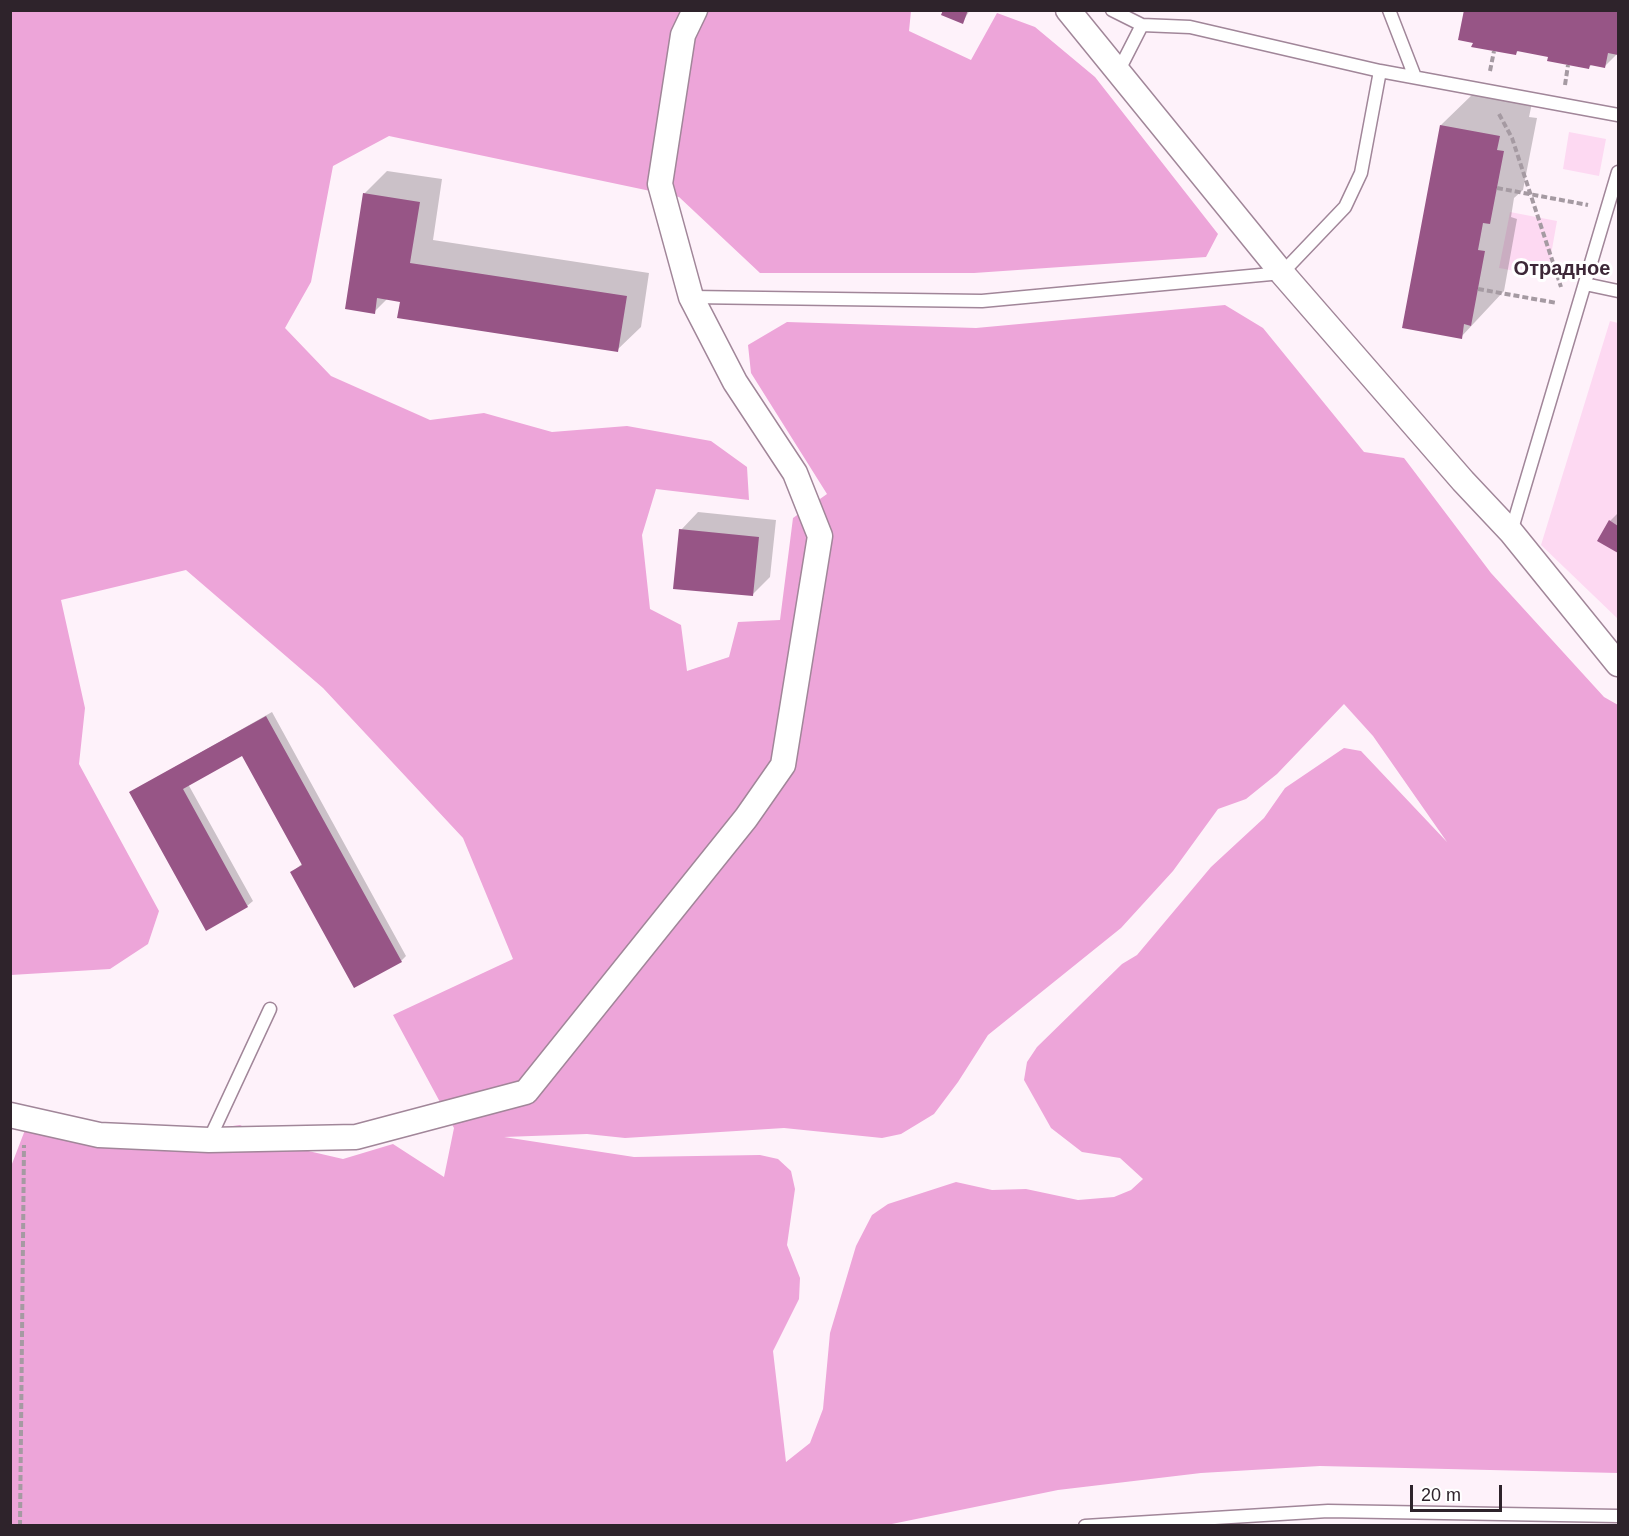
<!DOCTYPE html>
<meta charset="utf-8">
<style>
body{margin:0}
#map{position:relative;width:1629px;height:1536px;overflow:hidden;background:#fef2fa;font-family:Arial,sans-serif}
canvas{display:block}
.frame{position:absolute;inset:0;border:12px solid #2e232b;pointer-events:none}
.scale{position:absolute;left:1410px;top:1485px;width:92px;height:27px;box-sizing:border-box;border:3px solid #2e232b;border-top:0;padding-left:8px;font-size:18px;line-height:21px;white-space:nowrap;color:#2e232b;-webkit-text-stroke:4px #fff;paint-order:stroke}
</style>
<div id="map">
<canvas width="1629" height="1536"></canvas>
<div class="frame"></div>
<div class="scale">20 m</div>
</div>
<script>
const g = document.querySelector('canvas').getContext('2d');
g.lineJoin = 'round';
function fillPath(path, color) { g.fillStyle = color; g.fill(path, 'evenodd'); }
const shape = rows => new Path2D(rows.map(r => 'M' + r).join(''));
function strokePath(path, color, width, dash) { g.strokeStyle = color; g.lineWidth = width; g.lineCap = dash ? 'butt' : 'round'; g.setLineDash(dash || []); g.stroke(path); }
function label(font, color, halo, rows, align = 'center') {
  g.font = font + ' Arial,sans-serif'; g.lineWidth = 6; g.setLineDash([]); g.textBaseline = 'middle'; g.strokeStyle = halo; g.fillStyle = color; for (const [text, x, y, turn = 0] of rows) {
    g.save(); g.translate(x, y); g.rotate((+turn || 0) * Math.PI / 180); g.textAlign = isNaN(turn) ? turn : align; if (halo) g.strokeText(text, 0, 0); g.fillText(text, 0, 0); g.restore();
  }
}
fillPath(shape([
 [1569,132,1606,139,1599,176,1563,169],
 [1510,212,1557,221,1547,277,1499,268],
 [1610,321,1618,323,1618,619,1541,545]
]), '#fdd9f2');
fillPath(shape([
 [10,11,911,11,909,31,971,60,997,13,1035,27,1095,77,1218,234,1206,257,974,273,760,273,679,197,389,136,333,166,311,282,285,328,331,376,430,420,484,413,552,432,627,426,711,441,747,467,749,500,656,489,642,535,650,609,681,625,687,671,729,657,738,622,780,620,793,518,827,494,751,373,748,345,787,322,976,328,1225,305,1263,328,1364,452,1404,458,1491,573,1604,697,1618,705,1618,1473,1320,1466,1201,1473,1058,1490,882,1526,11,1525,10,1169,25,1130,196,1131,240,1125,278,1144,343,1159,393,1144,444,1177,454,1128,393,1015,513,959,463,838,323,688,186,570,61,600,85,708,79,764,159,911,148,944,110,969,11,975],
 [1344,704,1373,736,1447,842,1361,751,1344,748,1285,788,1264,818,1211,867,1137,955,1122,964,1037,1047,1027,1062,1024,1080,1051,1128,1082,1152,1120,1158,1143,1179,1131,1190,1114,1197,1078,1200,1026,1189,992,1190,956,1182,888,1204,872,1215,856,1246,830,1333,823,1409,810,1443,786,1462,773,1351,799,1299,800,1278,787,1245,795,1189,791,1171,778,1159,760,1155,634,1157,504,1137,587,1134,625,1138,784,1128,882,1138,901,1134,934,1114,958,1082,988,1035,1121,928,1173,871,1218,809,1246,799,1277,774]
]), '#eda5d9');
fillPath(shape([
 [945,10,970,10,962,23],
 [1465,10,1618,10,1618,53,1605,66,1593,64,1589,67,1549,55,1519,50,1515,54,1474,42],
 [1475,92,1532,103,1529,117,1537,118,1523,190,1514,198,1511,217,1517,219,1504,291,1461,337,1441,125],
 [387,171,442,179,433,240,649,273,641,327,617,350,402,300,388,298,374,312,364,194],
 [698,512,776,520,770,577,752,595,681,530],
 [1618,513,1618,552,1599,541,1610,521],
 [272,712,406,956,401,961,292,872,303,863,242,754,188,784,253,901,247,906,131,792]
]), '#0003');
fillPath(shape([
 [943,10,968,10,963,24,941,15],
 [1464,10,1618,10,1618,55,1608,53,1605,68,1590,65,1589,69,1547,61,1548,57,1517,51,1516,55,1471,47,1473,43,1458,40],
 [1440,125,1500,136,1497,150,1504,151,1490,224,1483,223,1478,250,1485,251,1471,326,1464,324,1462,339,1402,328],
 [363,193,420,202,410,263,627,296,618,352,397,318,400,302,377,298,375,314,345,309],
 [1609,520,1618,526,1618,553,1597,541],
 [679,529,759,537,753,596,673,589],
 [266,716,402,962,354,988,290,872,302,865,242,756,183,789,248,907,206,931,129,792]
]), '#975586');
const service = shape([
 [1112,10,1142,25,1190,27,1380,71,1618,115],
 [1389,10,1415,77],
 [1118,72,1142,25],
 [1585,284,1618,291],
 [691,297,982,301,1282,273,1345,207,1361,173,1380,71],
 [1511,532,1618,172],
 [209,1140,270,1009],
 [1085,1526,1328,1511,1618,1516]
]);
const minor = shape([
 [1068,10,1282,273,1463,481,1511,532,1618,664],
 [10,1115,99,1135,209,1140,356,1137,526,1092,746,818,783,765,820,536,795,473,735,382,691,297,660,184,683,35,695,10]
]);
strokePath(service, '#a18699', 15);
strokePath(minor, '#a18699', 27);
strokePath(shape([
 [1490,71,1494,51],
 [1565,85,1568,65],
 [1499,114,1512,138,1561,287],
 [1497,188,1588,205],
 [1478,289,1557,303],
 [20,1526,24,1145]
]), '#a59aa2', 4, [6, 3]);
strokePath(service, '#fff', 12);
strokePath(minor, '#fff', 24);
label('bold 20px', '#3d2737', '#fff', [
 ["Отрадное",1562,269]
]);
</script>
